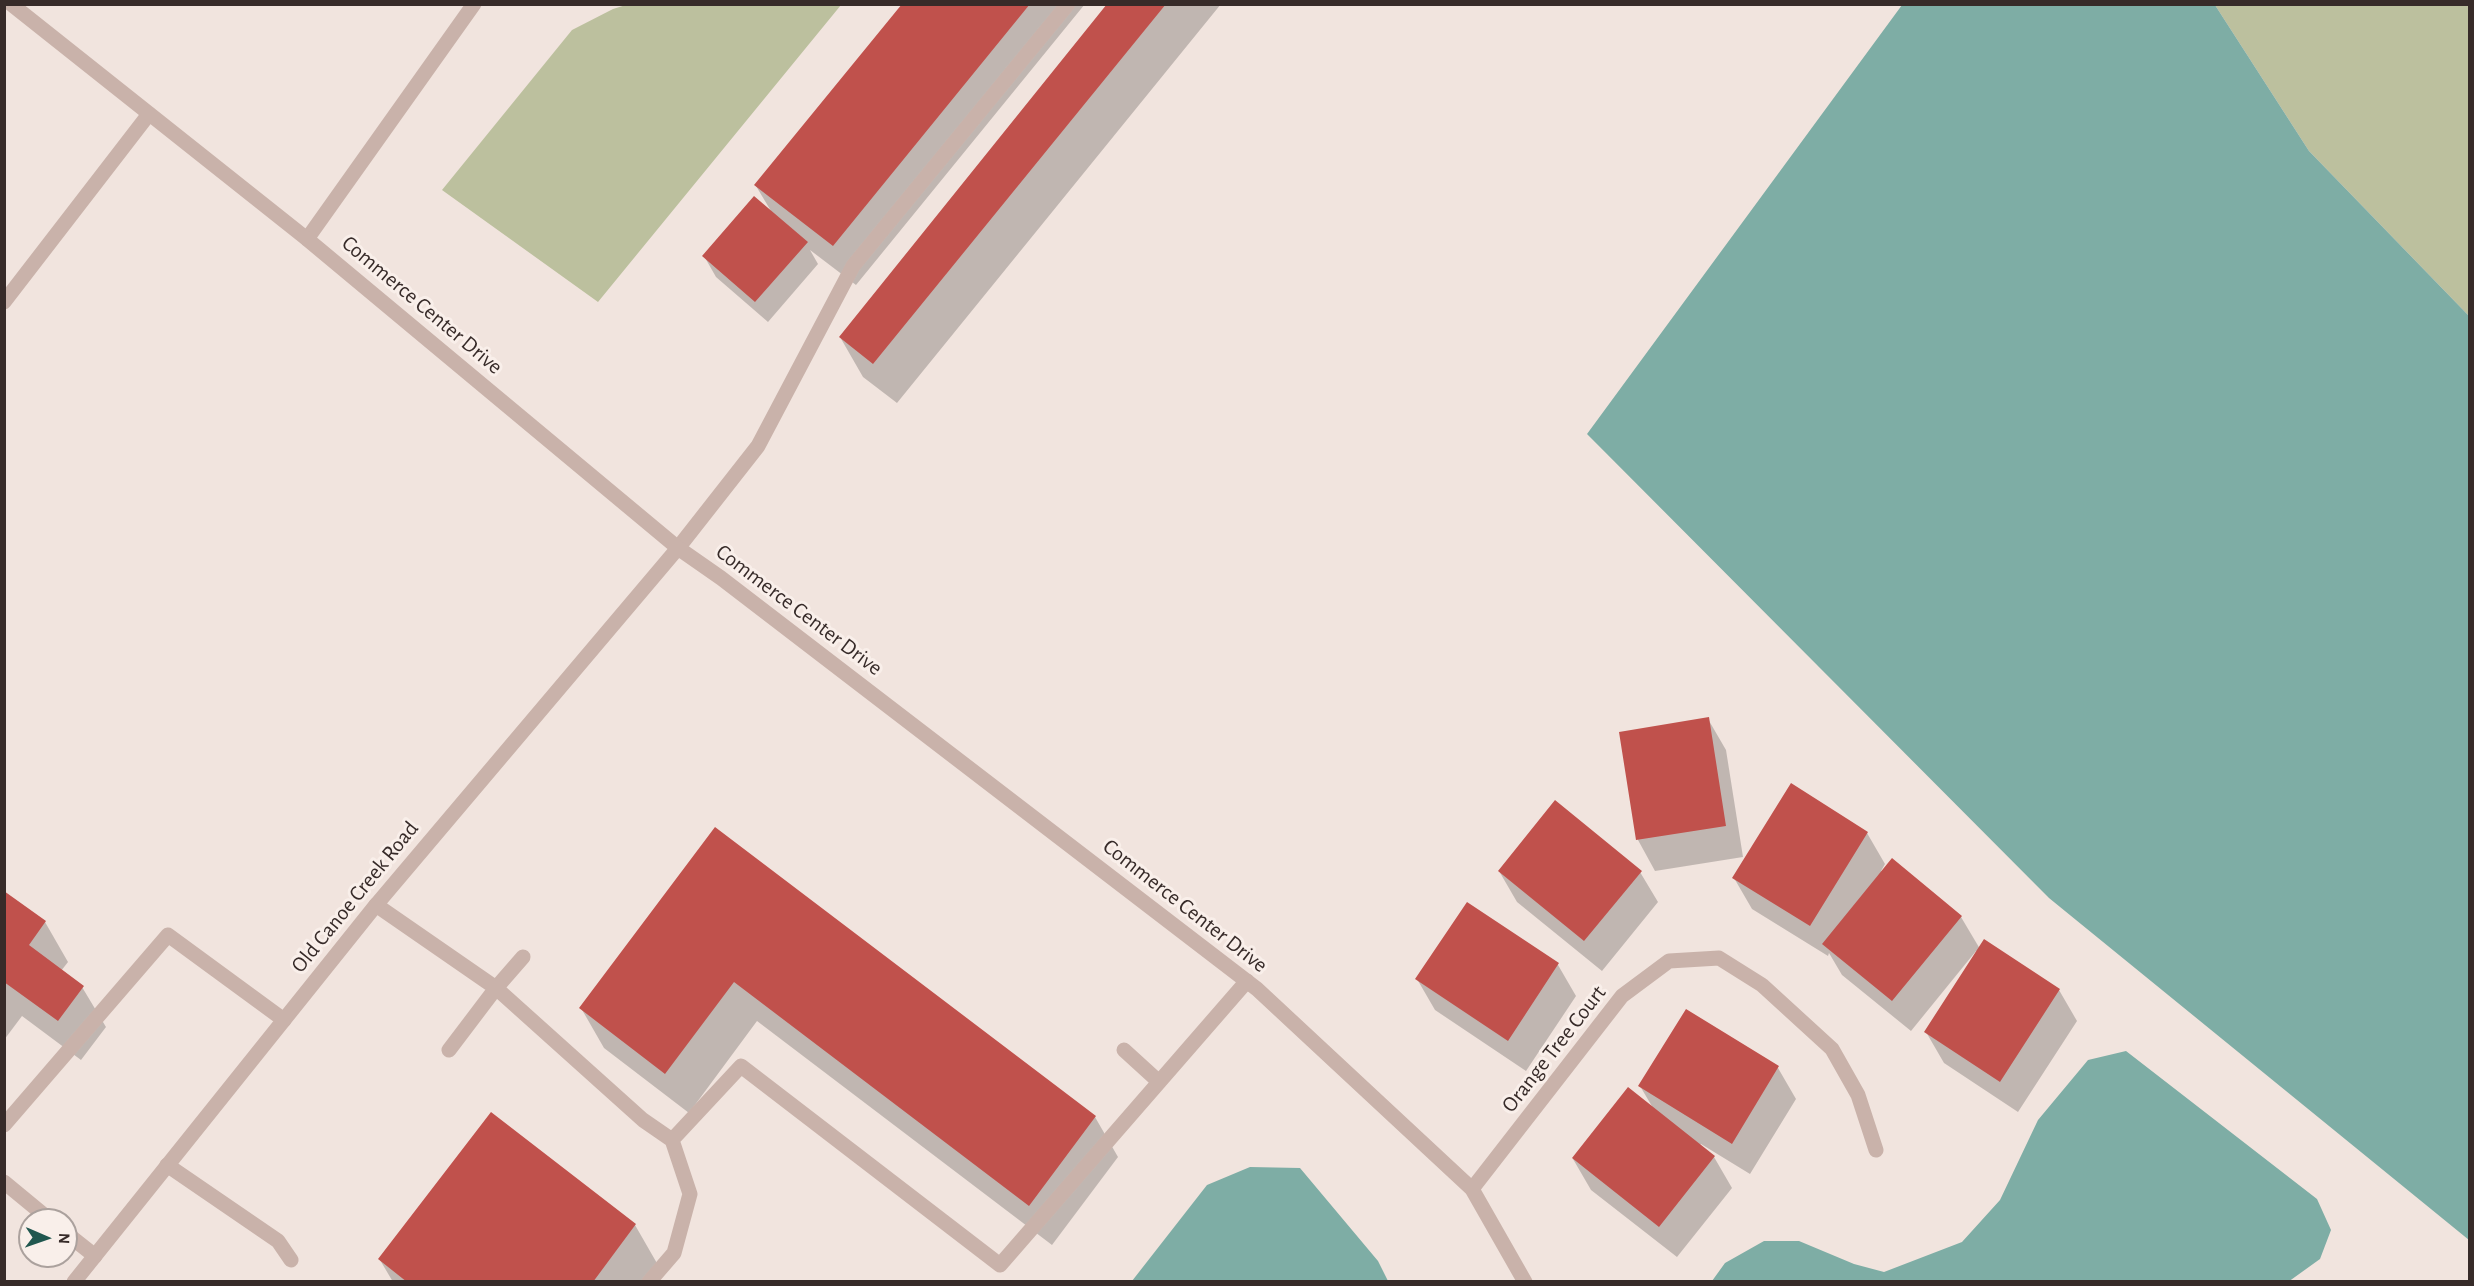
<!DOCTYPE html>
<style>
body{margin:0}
#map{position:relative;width:2474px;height:1286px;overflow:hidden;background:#f1e4de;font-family:"Alegreya Sans",sans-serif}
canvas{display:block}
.frame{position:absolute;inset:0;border:6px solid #372b29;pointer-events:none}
.north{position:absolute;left:18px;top:1208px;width:60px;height:60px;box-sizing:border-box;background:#f9efea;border:2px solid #aba19d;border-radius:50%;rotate:92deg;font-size:16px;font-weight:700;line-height:24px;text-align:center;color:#372b29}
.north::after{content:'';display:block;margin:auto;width:21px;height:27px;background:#20574f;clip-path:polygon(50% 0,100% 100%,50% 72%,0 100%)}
</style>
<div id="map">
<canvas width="2474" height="1286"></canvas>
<div class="frame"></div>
<div class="north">N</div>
</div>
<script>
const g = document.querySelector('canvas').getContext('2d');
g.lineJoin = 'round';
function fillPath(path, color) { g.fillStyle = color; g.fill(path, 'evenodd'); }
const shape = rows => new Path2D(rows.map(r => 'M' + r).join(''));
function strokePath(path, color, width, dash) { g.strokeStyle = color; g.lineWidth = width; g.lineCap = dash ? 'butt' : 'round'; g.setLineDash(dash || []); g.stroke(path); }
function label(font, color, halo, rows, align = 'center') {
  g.font = font + ' "Alegreya Sans",sans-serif'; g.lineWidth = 6; g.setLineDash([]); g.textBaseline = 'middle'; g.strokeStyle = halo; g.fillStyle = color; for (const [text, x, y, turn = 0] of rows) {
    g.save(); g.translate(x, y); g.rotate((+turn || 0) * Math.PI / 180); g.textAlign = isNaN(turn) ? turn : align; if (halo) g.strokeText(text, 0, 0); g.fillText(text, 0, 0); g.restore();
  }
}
fillPath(shape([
 [629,4,841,5,598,302,442,190,572,30,613,9],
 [2215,5,2469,5,2469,316,2309,151]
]), '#bcc09e');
fillPath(shape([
 [1902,5,2215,5,2309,151,2469,316,2469,1240,2049,898,1587,434],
 [2126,1051,2317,1199,2331,1230,2320,1259,2288,1282,1712,1281,1725,1263,1764,1241,1799,1241,1854,1264,1884,1272,1962,1242,2000,1200,2038,1120,2088,1060],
 [1250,1167,1300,1168,1378,1261,1388,1281,1132,1281,1207,1185]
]), '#7eada5');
fillPath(shape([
 [904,4,1085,4,856,285,810,250,818,264,768,322,716,277,704,256,771,211,756,186],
 [1109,4,1221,4,897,403,863,377,840,337],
 [1708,719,1726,750,1743,857,1655,871,1638,840,1621,733],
 [715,829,1095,1117,1118,1157,1052,1245,757,1021,689,1113,604,1048,581,1008],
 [1867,833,1885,864,1881,871,1961,917,1980,949,2059,990,2077,1021,2018,1112,1944,1063,1926,1032,1978,952,1976,951,1911,1031,1842,975,1829,953,1828,956,1752,909,1734,878],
 [1499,871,1640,872,1658,902,1602,971,1517,902],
 [4,892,45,922,68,962,61,971,82,987,106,1027,81,1060,22,1016,4,1040],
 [1467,904,1558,965,1576,996,1526,1071,1435,1010,1417,979],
 [1686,1011,1778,1068,1796,1099,1750,1174,1701,1144,1700,1145,1714,1157,1732,1188,1677,1257,1591,1190,1573,1159,1653,1108,1640,1086],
 [491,1114,635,1225,658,1265,646,1282,393,1282,380,1260]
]), '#0003');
fillPath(shape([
 [902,4,1030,4,833,246,754,185],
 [1107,4,1166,4,873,364,839,337],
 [754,196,808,242,755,302,702,256],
 [1709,717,1726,826,1636,840,1619,732],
 [1791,783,1868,832,1810,926,1732,878],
 [1555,800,1642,871,1584,941,1498,871],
 [715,827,1096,1116,1029,1206,734,982,665,1074,579,1008],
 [1892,858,1962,916,1892,1001,1822,944],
 [4,891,46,921,29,945,84,986,58,1021,4,982],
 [1467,902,1559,963,1508,1041,1415,979],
 [1984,939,2060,989,2000,1082,1924,1032],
 [1686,1009,1779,1066,1732,1144,1638,1086],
 [1628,1087,1715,1156,1659,1227,1572,1158],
 [491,1112,636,1224,593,1282,407,1282,378,1259]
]), '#c0514c');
strokePath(shape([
 [307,239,474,4],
 [4,302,149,114],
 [678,548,758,446,853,266,1068,4],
 [376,905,496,988,449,1050],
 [523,957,496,988,643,1120,672,1140,741,1066,1000,1265,1247,981],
 [1124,1050,1158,1081],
 [4,1125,168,935,284,1020],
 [167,1165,278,1241,291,1260],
 [4,1182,50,1220],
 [66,1233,95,1256],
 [649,1282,674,1253,690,1194,672,1140]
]), '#c9b2aa', 15);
strokePath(shape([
 [11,4,307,239,678,548,721,578,1257,989,1472,1189,1525,1282],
 [1472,1189,1622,996,1669,961,1719,958,1762,985,1832,1049,1858,1095,1876,1150],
 [74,1282,376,905,678,548]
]), '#c9b2aa', 15);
label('22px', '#372b29', '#f9efea', [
 ["Commerce Center Drive",422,305,40],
 ["Commerce Center Drive",799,610,37],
 ["Old Canoe Creek Road",355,897,-51],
 ["Commerce Center Drive",1185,906,38],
 ["Orange Tree Court",1554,1049,-52]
]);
</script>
